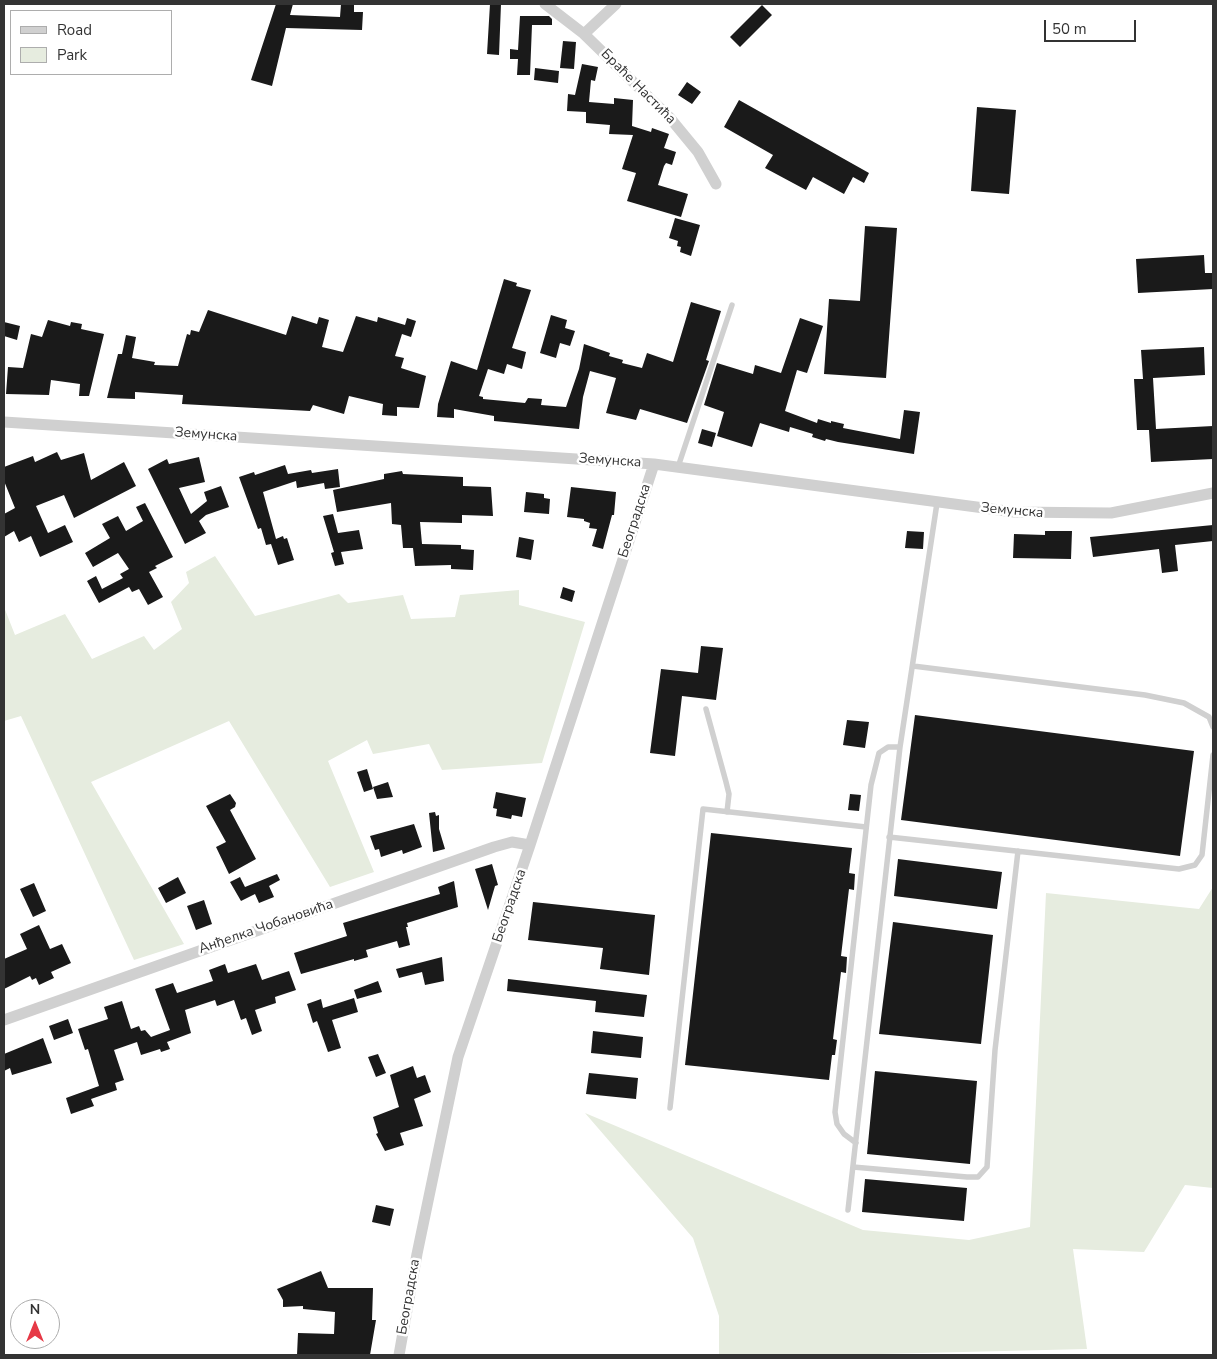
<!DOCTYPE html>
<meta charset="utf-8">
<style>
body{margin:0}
#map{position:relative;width:1217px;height:1359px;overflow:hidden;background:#fff;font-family:"Nunito Sans",sans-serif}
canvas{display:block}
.frame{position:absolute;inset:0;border:5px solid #333;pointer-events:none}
.legend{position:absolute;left:10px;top:10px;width:162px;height:65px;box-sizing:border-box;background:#fff;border:1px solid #adadad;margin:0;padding:6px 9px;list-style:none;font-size:15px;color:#333}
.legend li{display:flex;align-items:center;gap:10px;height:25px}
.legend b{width:25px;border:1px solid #adadad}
.north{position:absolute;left:10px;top:1299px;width:50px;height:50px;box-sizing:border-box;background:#fff;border:1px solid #adadad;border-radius:50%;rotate:0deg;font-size:14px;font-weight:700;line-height:20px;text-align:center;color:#333}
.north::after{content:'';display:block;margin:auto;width:18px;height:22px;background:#e63946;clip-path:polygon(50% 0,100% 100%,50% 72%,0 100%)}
.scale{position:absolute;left:1044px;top:20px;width:92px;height:22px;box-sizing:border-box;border:2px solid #333;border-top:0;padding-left:6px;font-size:15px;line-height:18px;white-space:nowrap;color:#333;-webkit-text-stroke:4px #fff;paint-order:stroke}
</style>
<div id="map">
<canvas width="1217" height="1359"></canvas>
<div class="frame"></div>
<ul class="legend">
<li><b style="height:6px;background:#d0d0d0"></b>Road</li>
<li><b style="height:14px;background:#e6ecdf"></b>Park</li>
</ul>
<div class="north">N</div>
<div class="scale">50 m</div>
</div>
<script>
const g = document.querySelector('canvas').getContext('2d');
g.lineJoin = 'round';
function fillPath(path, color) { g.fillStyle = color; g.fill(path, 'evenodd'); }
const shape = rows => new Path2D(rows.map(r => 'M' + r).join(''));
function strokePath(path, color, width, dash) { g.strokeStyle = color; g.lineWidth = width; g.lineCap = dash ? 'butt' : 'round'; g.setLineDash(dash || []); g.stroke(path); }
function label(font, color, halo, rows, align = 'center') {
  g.font = font + ' "Nunito Sans",sans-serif'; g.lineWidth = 5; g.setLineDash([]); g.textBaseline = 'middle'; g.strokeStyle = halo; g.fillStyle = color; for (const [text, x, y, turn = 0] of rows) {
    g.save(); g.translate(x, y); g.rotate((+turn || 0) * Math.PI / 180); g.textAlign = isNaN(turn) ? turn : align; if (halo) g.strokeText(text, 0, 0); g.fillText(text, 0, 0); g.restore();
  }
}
fillPath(shape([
 [215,556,255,616,339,594,348,603,403,595,411,619,455,617,460,595,519,590,519,605,585,622,542,763,442,770,429,744,373,754,367,740,328,761,374,872,330,887,229,721,91,782,184,944,134,960,21,716,4,721,4,607,15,635,65,614,92,659,144,636,154,650,182,629,171,602,189,583,186,572],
 [1213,887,1213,1188,1185,1185,1144,1252,1073,1249,1087,1349,838,1355,719,1355,719,1316,693,1238,585,1113,863,1230,969,1240,1030,1227,1046,893,1199,909]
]), '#e6ecdf');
fillPath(shape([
 [276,4,293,4,290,15,340,17,341,4,354,4,354,12,363,12,362,30,286,28,272,86,251,80],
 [490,4,501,4,499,55,487,54],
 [762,5,772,15,740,47,730,37],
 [520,16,549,16,552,19,552,25,532,25,530,75,517,75,518,59,510,59,510,49,518,50],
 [563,41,576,42,574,69,560,68],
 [582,64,598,67,595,81,591,80,589,102,614,104,614,98,633,100,632,126,651,132,652,128,669,134,664,148,676,152,672,165,666,163,664,166,658,185,688,194,681,217,627,201,636,173,622,169,633,135,609,134,610,125,586,123,586,112,567,111,568,94,575,95],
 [535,68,559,71,558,83,534,80],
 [687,82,701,92,692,104,678,95],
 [739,100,869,173,864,183,853,177,844,194,813,177,806,190,765,168,773,155,724,127],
 [977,107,1016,110,1009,194,971,191],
 [675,218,700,225,691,256,680,252,681,247,677,246,678,241,669,238],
 [865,226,897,228,886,378,824,374,829,299,860,301],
 [1204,255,1205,273,1213,273,1213,289,1138,293,1136,259],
 [504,279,517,283,516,286,531,290,512,348,526,352,522,369,507,364,504,374,488,369,479,396,483,397,483,399,525,403,528,398,542,399,541,405,566,407,579,369,584,344,610,353,609,356,623,360,622,363,642,368,647,353,673,362,691,302,721,311,706,360,709,361,687,423,640,409,636,420,606,413,616,378,590,371,583,397,579,429,494,421,494,416,454,409,454,418,437,417,438,404,451,361,477,370],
 [208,310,286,335,292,316,317,324,319,317,329,320,322,347,343,352,356,316,377,322,378,317,405,325,407,318,416,321,411,337,402,334,395,356,404,358,401,368,426,376,419,408,397,407,397,416,382,415,383,404,349,396,344,414,313,405,310,411,182,404,183,395,135,392,135,399,107,398,118,354,122,354,126,335,136,337,132,358,155,362,154,365,178,366,187,334,190,335,191,330,199,332],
 [551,315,567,320,565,328,575,331,570,346,560,343,556,358,540,353],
 [800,318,823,326,807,373,797,370,785,411,817,423,818,419,831,423,831,421,844,424,843,428,900,439,904,410,920,412,914,454,838,442,826,439,825,441,812,437,813,434,790,427,789,432,760,423,752,447,717,436,724,412,704,405,717,363,753,374,755,365,781,373],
 [48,320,70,326,71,322,82,324,81,329,104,334,89,396,79,396,80,384,51,380,49,395,6,394,8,367,23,368,31,334,42,337],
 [4,322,20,326,17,340,4,336],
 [1204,347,1205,375,1153,378,1156,429,1213,426,1213,459,1151,462,1149,430,1137,430,1134,379,1143,379,1141,350],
 [702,429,716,433,712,447,698,443],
 [57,452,61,460,84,453,91,480,124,462,136,486,74,518,64,495,36,506,48,533,65,525,73,542,40,557,31,536,19,542,14,531,4,537,4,514,15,508,4,481,4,467,33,456,35,462],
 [199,457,205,482,179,488,191,514,207,501,204,492,221,486,229,507,206,515,199,521,206,533,185,544,148,469,167,459,169,464],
 [285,465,288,474,311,470,312,473,338,469,340,487,325,489,324,483,297,488,296,481,263,492,276,539,283,536,284,539,287,538,294,560,278,565,271,544,266,545,261,528,258,529,239,477,254,472,255,475],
 [402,471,403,474,463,477,463,486,491,487,493,516,462,515,462,523,420,522,422,544,461,545,461,549,474,550,473,570,451,569,451,565,415,566,413,548,403,548,401,525,392,524,391,503,337,512,333,490,384,479,384,474],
 [571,487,616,492,614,515,612,515,603,549,592,546,597,529,589,528,590,523,584,521,584,519,567,517],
 [526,492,544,494,544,498,550,499,549,514,524,512],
 [145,503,173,557,155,566,157,568,149,572,163,597,148,605,139,589,132,592,129,587,99,603,87,581,96,576,102,589,123,578,120,574,129,569,118,553,93,567,85,553,110,538,102,524,118,516,126,531,143,521,136,507],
 [333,514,338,533,359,530,363,549,341,552,344,564,335,566,331,553,334,552,323,516],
 [1213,525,1213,541,1175,545,1178,571,1162,573,1159,549,1093,557,1090,537],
 [907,531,924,532,923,549,905,548],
 [1045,531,1072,531,1071,559,1013,558,1014,534,1045,535],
 [519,537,534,540,531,560,516,557],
 [563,587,575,591,572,602,560,598],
 [701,646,723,648,716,700,682,696,675,756,650,753,661,669,698,673],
 [915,715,1194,751,1180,856,901,820],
 [847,720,869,722,865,748,843,745],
 [367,769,373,789,364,792,357,772],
 [388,782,393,797,377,799,373,787],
 [496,792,526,798,522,817,512,815,511,819,496,816,497,809,493,808],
 [230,794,236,803,235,807,230,810,256,859,229,874,216,847,226,842,206,806],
 [850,794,861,795,859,811,848,810],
 [435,812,436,816,439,815,439,829,445,849,433,852,429,813],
 [414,824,422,847,403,854,402,850,381,857,379,849,375,850,370,836],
 [711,833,852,848,849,873,855,874,854,890,849,889,841,956,847,957,846,973,841,972,833,1039,837,1040,835,1055,832,1055,829,1080,685,1065],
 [898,859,1002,872,997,909,894,896],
 [492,864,498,885,495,886,488,910,475,869],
 [277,874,280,880,269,886,274,897,259,903,255,894,241,901,230,882,240,877,245,887],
 [178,877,186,893,166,903,158,888],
 [454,881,458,907,407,923,408,927,406,927,410,945,399,948,397,941,366,950,368,957,354,961,354,959,301,974,294,953,347,936,343,923,440,894,438,887],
 [34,883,46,911,33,917,20,889],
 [204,900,212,924,196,930,187,906],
 [533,902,655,915,649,975,600,969,603,948,528,940],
 [893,922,993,935,981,1044,879,1034],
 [39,925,50,949,62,944,71,963,51,972,54,978,39,985,36,978,32,980,30,976,4,989,4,959,27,949,20,934],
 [442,957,444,981,425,985,422,972,399,978,396,969],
 [225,964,228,973,256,964,262,980,289,971,296,990,275,997,276,1003,255,1010,262,1031,252,1035,246,1018,241,1020,234,1000,217,1006,215,1000,185,1010,191,1033,167,1042,170,1049,161,1052,160,1049,141,1055,137,1042,114,1050,124,1080,115,1083,117,1090,91,1099,94,1106,71,1114,66,1098,99,1086,88,1049,85,1050,78,1029,108,1019,104,1007,122,1001,131,1029,139,1026,141,1031,145,1030,151,1037,170,1030,155,989,173,983,177,993,213,981,209,970],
 [508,979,647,995,644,1017,595,1012,596,1001,507,991],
 [378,981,382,992,357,999,354,990],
 [354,998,358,1012,332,1020,341,1048,328,1052,317,1021,313,1023,307,1004,321,999,323,1008],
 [68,1019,73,1033,54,1040,49,1026],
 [593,1031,643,1037,641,1058,591,1053],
 [43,1038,52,1063,12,1075,10,1068,4,1071,4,1054],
 [378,1054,386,1073,376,1077,368,1057],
 [413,1066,417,1078,425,1075,431,1092,414,1099,423,1126,400,1133,404,1145,385,1151,376,1134,378,1133,373,1117,399,1107,390,1075],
 [875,1071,977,1081,970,1164,867,1154],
 [589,1073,638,1078,636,1099,586,1094],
 [865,1179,967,1188,964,1221,862,1212],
 [376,1205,394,1209,390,1226,372,1222],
 [321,1271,328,1288,373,1288,372,1320,376,1320,370,1355,297,1355,298,1333,334,1334,335,1312,303,1309,303,1306,283,1307,283,1300,277,1289]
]), '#1a1a1a');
strokePath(shape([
 [678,467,732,305],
 [913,666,1145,695,1184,703,1209,717,1213,727],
 [706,709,726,782,729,794,727,812],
 [889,837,1179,869,1195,865,1202,855,1213,755],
 [670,1108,703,809,866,827],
 [856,1143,844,1134,837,1124,835,1112,871,785,879,753,888,747,900,747],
 [853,1167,967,1177,978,1177,987,1167,995,1050,1018,851],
 [848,1210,900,747,937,503]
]), '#d0d0d0', 5.5);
strokePath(shape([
 [545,4,584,34,670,118,698,152,716,184],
 [584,34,616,4],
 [4,422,654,464,1014,512,1111,513,1213,493],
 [4,1020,494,847,512,842,530,845],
 [399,1355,417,1254,458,1057,530,845,654,464]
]), '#d0d0d0', 11);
label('14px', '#333', '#fff', [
 ["Браће Настића",638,87,45],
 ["Земунска",206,435,4],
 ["Земунска",610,461,4],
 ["Земунска",1012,511,5],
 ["Београдска",635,521,-72],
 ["Београдска",510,906,-71],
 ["Анђелка Чобановића",266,927,-19],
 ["Београдска",409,1297,-80]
]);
</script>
